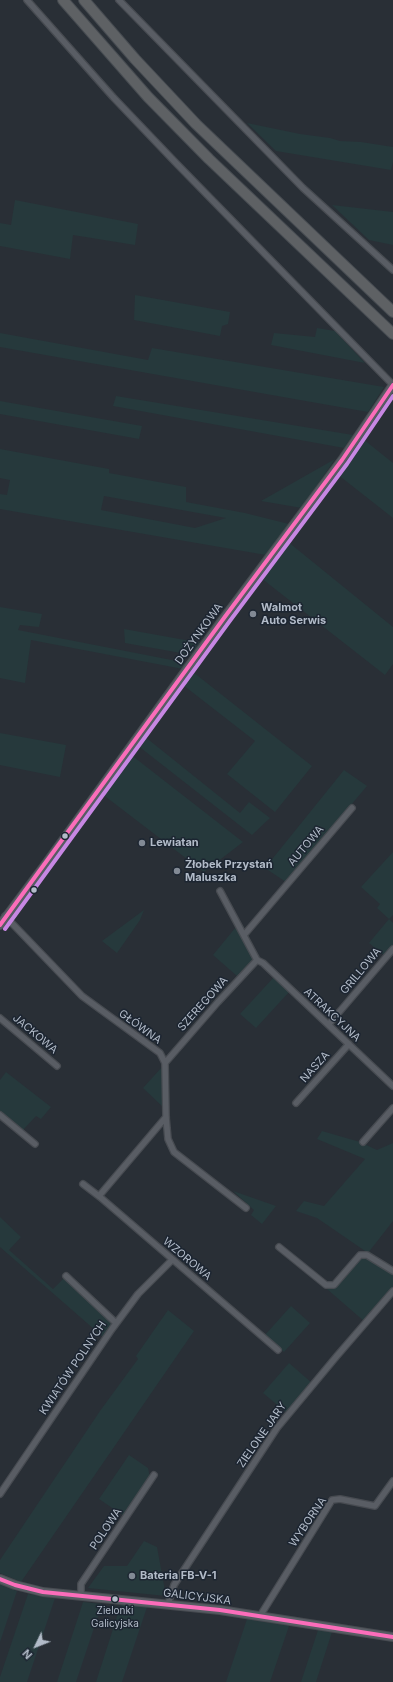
<!DOCTYPE html>
<meta charset="utf-8">
<style>
body{margin:0}
#map{position:relative;width:393px;height:1682px;overflow:hidden;background:#292f36;font-family:Inter,sans-serif}
canvas{display:block}
.north{position:absolute;left:16px;top:1626px;width:40px;height:40px;-webkit-text-stroke:3px #1c2531;paint-order:stroke;rotate:227deg;font-size:11px;font-weight:700;line-height:16px;text-align:center;color:#b2bbc8}
.north::after{content:'';display:block;margin:auto;width:14px;height:18px;background:#b2bbc8;clip-path:polygon(50% 0,100% 100%,50% 72%,0 100%)}
</style>
<div id="map">
<canvas width="393" height="1682"></canvas>
<div class="north">N</div>
</div>
<script>
const g = document.querySelector('canvas').getContext('2d');
g.lineJoin = 'round';
function fillPath(path, color) { g.fillStyle = color; g.fill(path, 'evenodd'); }
const shape = rows => new Path2D(rows.map(r => 'M' + r).join(''));
function strokePath(path, color, width, dash) { g.strokeStyle = color; g.lineWidth = width; g.lineCap = dash ? 'butt' : 'round'; g.setLineDash(dash || []); g.stroke(path); }
function label(font, color, halo, rows, align = 'center') {
  g.font = font + ' Inter,sans-serif'; g.lineWidth = 3; g.setLineDash([]); g.textBaseline = 'middle'; g.strokeStyle = halo; g.fillStyle = color; for (const [text, x, y, turn = 0] of rows) {
    g.save(); g.translate(x, y); g.rotate((+turn || 0) * Math.PI / 180); g.textAlign = isNaN(turn) ? turn : align; if (halo) g.strokeText(text, 0, 0); g.fillText(text, 0, 0); g.restore();
  }
}
fillPath(shape([
 [247,123,300,134,330,138,340,141,361,142,393,147,393,162,391,170,276,151],
 [15,200,138,224,135,245,73,235,70,259,0,246,0,223,11,225],
 [332,205,393,212,393,245,369,240],
 [135,295,230,312,228,324,222,326,220,336,134,320],
 [317,328,335,331,365,363,271,345,274,333,315,337],
 [0,333,148,360,152,348,384,387,368,412,0,347],
 [116,396,353,435,344,448,113,406],
 [0,401,142,426,139,439,0,414],
 [363,439,393,463,393,518,337,474],
 [0,449,109,469,109,473,186,487,186,502,245,513,289,524,266,555,0,509,0,494,7,495,10,480,0,478],
 [104,496,226,518,195,528,101,510],
 [335,459,302,508,261,501],
 [287,541,393,627,393,664,385,675,261,578],
 [0,607,42,614,39,627,20,625,18,630,187,663,183,669,31,640,25,683,0,678],
 [124,629,202,643,192,655,125,643],
 [193,672,312,766,275,812,227,774,255,741,183,685],
 [0,733,66,745,60,777,0,765],
 [144,736,240,813,249,802,270,818,252,835,137,745],
 [130,754,243,842,204,872,106,797,102,793],
 [344,770,367,786,286,882,265,868],
 [393,852,393,915,389,919,393,923,393,947,385,956,369,943,389,919,377,908,380,904,361,887],
 [144,910,140,920,117,953,102,941],
 [236,927,253,959,237,976,213,955],
 [274,977,290,991,256,1028,240,1014],
 [163,1066,163,1107,143,1088],
 [6,1072,51,1107,41,1119,36,1116,23,1130,0,1111,0,1080],
 [322,1131,360,1142,377,1150,393,1143,393,1221,368,1253,317,1218,296,1211,304,1201,324,1206,365,1159,317,1139],
 [233,1191,276,1206,262,1224,251,1215,254,1210],
 [0,1217,21,1237,9,1250,53,1289,64,1278,113,1323,103,1337,0,1247],
 [368,1257,393,1274,393,1289,365,1322,327,1289,334,1288,361,1259],
 [291,1306,310,1323,284,1352,265,1335],
 [168,1310,194,1331,21,1582,0,1573,0,1560,100,1411,138,1359,136,1356],
 [289,1363,312,1383,287,1413,263,1393],
 [129,1455,148,1468,150,1478,124,1516,99,1499],
 [144,1541,157,1547,166,1596,88,1588,104,1566,127,1566],
 [0,1584,17,1591,0,1642],
 [28,1594,55,1598,27,1682,0,1682,0,1677],
 [83,1602,102,1604,76,1682,57,1682],
 [121,1604,147,1607,122,1682,96,1682],
 [247,1619,289,1626,270,1682,226,1682],
 [318,1630,332,1632,316,1682,301,1682]
]), '#26393c');
const street = shape([
 [27,0,113,97,176,163,393,385],
 [119,0,303,188,393,270],
 [220,891,257,960],
 [5,916,82,996,160,1053,165,1063,166,1117,168,1139,174,1152,246,1208],
 [244,935,352,808],
 [257,960,263,963,393,1086],
 [0,1018,57,1066],
 [329,1024,393,949],
 [165,1063,218,1002,257,960],
 [296,1103,349,1044],
 [0,1115,35,1144],
 [363,1142,393,1108],
 [83,1184,100,1197,278,1350],
 [99,1196,166,1117],
 [279,1247,326,1285,334,1285,360,1255,367,1255,393,1271],
 [66,1276,116,1323],
 [0,1494,112,1329,138,1294,172,1260],
 [81,1596,81,1584,154,1475],
 [168,1604,174,1585,277,1428,336,1357,393,1291],
 [260,1616,332,1500,340,1499,375,1506,393,1481]
]);
const secondary = shape([
 [0,925,45,865,224,618,342,460,393,385],
 [0,1579,15,1585,43,1592,220,1610,393,1637]
]);
const highway = shape([
 [63,0,148,97,209,159,393,334],
 [84,0,135,59,196,124,393,312]
]);
strokePath(street, '#474b51', 8);
strokePath(secondary, '#474b51', 10);
strokePath(highway, '#464b51', 12);
strokePath(street, '#595d64', 5.5);
strokePath(secondary, '#575c63', 8);
strokePath(highway, '#5e6164', 10);
strokePath(shape([
 [0,925,224,618,342,460,393,385],
 [0,1579,15,1585,43,1592,220,1610,393,1637]
]), '#fb6dba', 4);
strokePath(shape([
 [5,929,229,622,347,464,393,396]
]), '#c787e3', 4);
for (const [x, y, r, color] of [
 [253,614,4,"#828a95"],
 [65,836,3.5,"#b2bbc8"],
 [142,843,4,"#828a95"],
 [177,871,4,"#828a95"],
 [34,890,3.5,"#b2bbc8"],
 [132,1576,4,"#828a95"],
 [115,1599,3.5,"#b2bbc8"]
]) { const dot = new Path2D(); dot.arc(x, y, r, 0, 2 * Math.PI); g.fillStyle = color; g.fill(dot); strokePath(dot, '#1c2531', 1.5); }
label('10px', '#b2bbc8', '#1c2531', [
 ["Zielonki",115,1611],
 ["Galicyjska",115,1624]
]);
label('bold 11px', '#b2bbc8', '#1c2531', [
 ["Walmot",261,608],
 ["Auto Serwis",261,621],
 ["Lewiatan",150,843],
 ["Żłobek Przystań",185,865],
 ["Maluszka",185,878],
 ["Bateria FB-V-1",140,1576]
], 'left');
label('11px', '#b2bbc8', '#1c2531', [
 ["DOŻYNKOWA",199,634,-54],
 ["AUTOWA",306,846,-50],
 ["GRILLOWA",361,971,-50],
 ["SZEREGOWA",203,1004,-48],
 ["ATRAKCYJNA",332,1015,43],
 ["GŁÓWNA",140,1027,36],
 ["JACKOWA",35,1034,40],
 ["NASZA",315,1067,-48],
 ["WZOROWA",187,1259,40],
 ["KWIATÓW POLNYCH",73,1368,-56],
 ["ZIELONE JARY",262,1435,-55],
 ["WYBORNA",308,1522,-56],
 ["POLOWA",106,1529,-56],
 ["GALICYJSKA",197,1597,7]
]);
</script>
